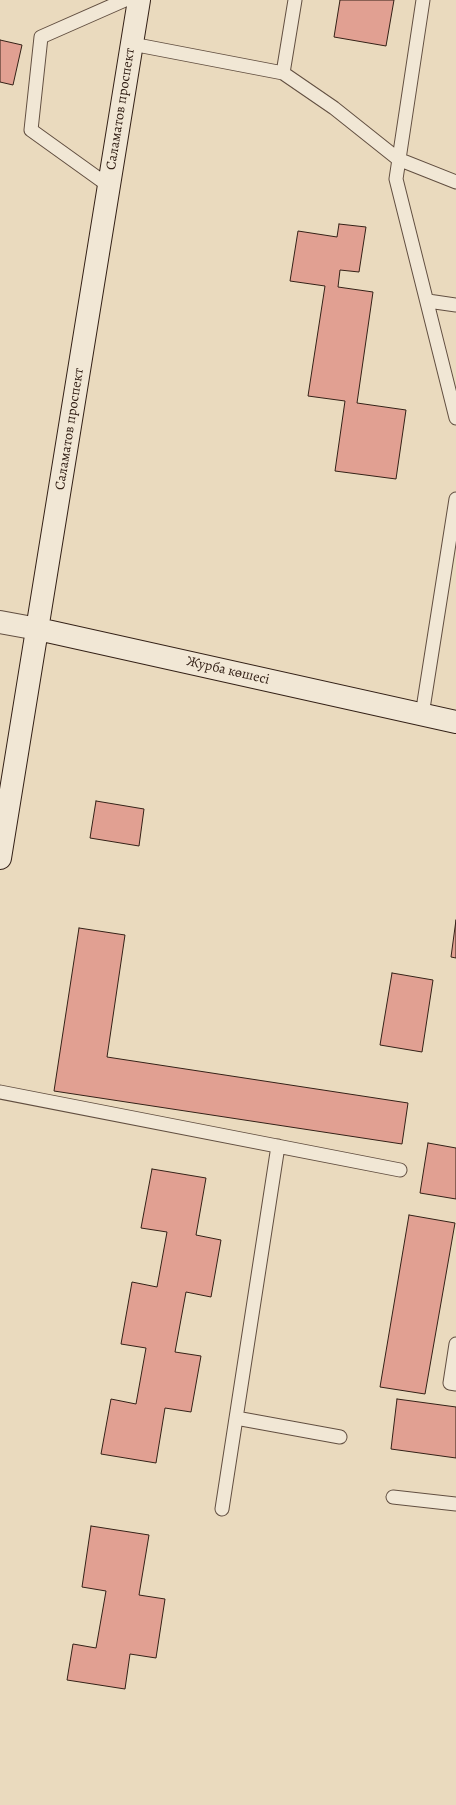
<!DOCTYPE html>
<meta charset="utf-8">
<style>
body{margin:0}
canvas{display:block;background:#eadabe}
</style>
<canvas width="456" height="1805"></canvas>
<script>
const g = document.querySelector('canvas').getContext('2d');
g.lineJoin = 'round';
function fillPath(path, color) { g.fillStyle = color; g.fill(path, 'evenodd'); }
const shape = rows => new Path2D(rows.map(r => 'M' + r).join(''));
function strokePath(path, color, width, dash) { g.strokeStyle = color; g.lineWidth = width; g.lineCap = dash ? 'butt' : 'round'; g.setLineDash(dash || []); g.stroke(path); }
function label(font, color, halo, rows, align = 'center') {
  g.font = font + ' Alegreya,serif'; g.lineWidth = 3; g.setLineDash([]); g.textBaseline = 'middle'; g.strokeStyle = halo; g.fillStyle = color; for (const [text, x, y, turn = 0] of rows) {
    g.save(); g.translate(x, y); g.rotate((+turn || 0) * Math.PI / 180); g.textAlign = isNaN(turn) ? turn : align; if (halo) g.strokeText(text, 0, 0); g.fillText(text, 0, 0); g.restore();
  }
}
const building = shape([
 [340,0,394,0,386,46,334,37,340,0],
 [0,40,22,45,13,85,0,82,0,40],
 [339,224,366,227,359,272,340,270,338,287,373,292,357,403,406,410,396,479,335,471,345,401,308,396,325,286,290,281,298,231,337,237,339,224],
 [96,801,144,809,139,846,90,838,96,801],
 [456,920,456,958,451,957,456,920],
 [79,928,125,935,107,1057,408,1103,402,1144,54,1091,79,928],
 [392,973,433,980,422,1052,380,1045,392,973],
 [428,1143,456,1148,456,1199,420,1193,428,1143],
 [152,1169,206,1178,196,1235,221,1240,211,1297,186,1292,175,1352,201,1356,191,1412,165,1408,156,1463,101,1454,111,1399,136,1404,146,1348,121,1344,132,1282,157,1287,167,1232,141,1228,152,1169],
 [409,1215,455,1223,425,1394,380,1387,409,1215],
 [397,1399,456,1407,456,1458,391,1449,397,1399],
 [91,1526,149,1535,139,1595,165,1599,156,1658,130,1654,125,1689,67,1680,73,1644,96,1648,106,1591,82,1587,91,1526]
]);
fillPath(building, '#e1a092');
strokePath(building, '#342117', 1);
const lane = shape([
 [423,0,396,179,456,418],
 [132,44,283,73,334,108,398,159,456,182],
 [283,73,295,0],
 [109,186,31,130,41,37,125,0],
 [428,301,456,305],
 [422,715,456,499],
 [0,1092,400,1170],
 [456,1344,450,1383,456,1384],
 [236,1418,340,1437],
 [393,1497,456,1504],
 [222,1509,278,1146]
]);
const street = shape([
 [0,622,38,629]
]);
const secondary = shape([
 [38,629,456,722],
 [0,858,139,0]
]);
strokePath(lane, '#624f41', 15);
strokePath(street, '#624f41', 24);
strokePath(secondary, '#342117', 24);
strokePath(lane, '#f1e7d5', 13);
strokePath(street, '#f1e7d5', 22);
strokePath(secondary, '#f1e7d5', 22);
label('14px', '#342117', '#f1e7d5', [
 ["Саламатов проспект",121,109,-81],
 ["Саламатов проспект",70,429,-81],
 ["Журба көшесі",228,671,13]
]);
</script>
